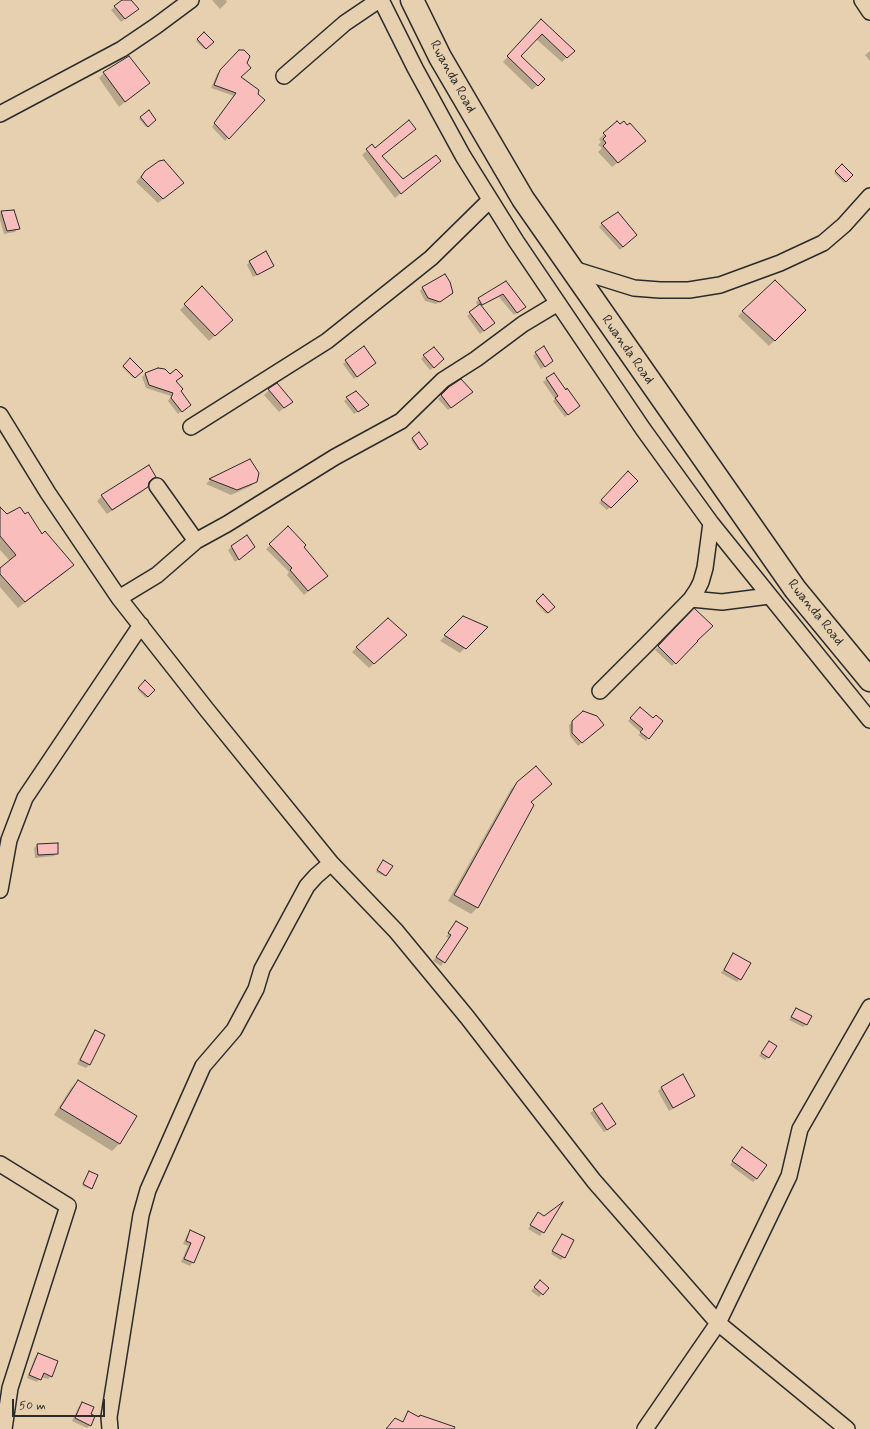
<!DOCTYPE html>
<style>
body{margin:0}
#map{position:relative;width:870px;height:1429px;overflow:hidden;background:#e6d0af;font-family:Mynerve,sans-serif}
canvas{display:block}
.scale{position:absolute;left:12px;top:1399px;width:93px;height:18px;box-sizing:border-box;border:2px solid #2b2b2b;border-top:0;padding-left:5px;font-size:12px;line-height:14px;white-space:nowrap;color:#2b2b2b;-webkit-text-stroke:3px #e6d0af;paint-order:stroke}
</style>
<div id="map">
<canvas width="870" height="1429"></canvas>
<div class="scale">50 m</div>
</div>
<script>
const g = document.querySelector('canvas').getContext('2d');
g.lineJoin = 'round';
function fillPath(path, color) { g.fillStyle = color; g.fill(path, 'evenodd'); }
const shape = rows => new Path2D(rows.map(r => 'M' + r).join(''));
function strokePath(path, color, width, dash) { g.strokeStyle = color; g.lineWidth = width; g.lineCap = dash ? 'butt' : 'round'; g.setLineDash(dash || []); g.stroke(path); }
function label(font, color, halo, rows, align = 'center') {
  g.font = font + ' Mynerve,sans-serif'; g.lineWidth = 3; g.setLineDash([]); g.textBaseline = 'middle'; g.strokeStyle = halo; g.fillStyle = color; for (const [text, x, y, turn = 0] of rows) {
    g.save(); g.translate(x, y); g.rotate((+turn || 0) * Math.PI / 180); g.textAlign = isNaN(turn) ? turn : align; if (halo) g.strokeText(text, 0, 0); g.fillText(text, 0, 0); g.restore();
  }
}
fillPath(shape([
 [124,0,130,0,134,12,121,22,111,10],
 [212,0,226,0,227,2,220,9],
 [536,25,573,51,562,62,536,39,519,56,544,79,532,90,503,62],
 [204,33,212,42,204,49,196,41],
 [239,51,240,77,263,100,225,141,212,127,234,96,211,88,217,74],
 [870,51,870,61,865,55],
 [104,73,148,83,119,107,99,78],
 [148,111,154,121,146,127,139,119],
 [617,122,640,146,612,167,598,152,602,148,598,145,601,142,599,139],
 [409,134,382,156,403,181,440,161,395,198,362,155,372,146,375,149],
 [842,165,852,175,844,183,834,173],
 [145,171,182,183,158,203,136,182],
 [2,212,18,228,15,232,4,234,0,220,0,213],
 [602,224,636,235,620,250,599,227],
 [250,261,273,266,269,269,253,277,247,265],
 [775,281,805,310,769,346,738,316],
 [505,283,521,310,514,315,499,297,481,306,490,326,480,334,467,316,478,307,476,302,479,299],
 [423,287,448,296,436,304,425,301,420,291],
 [202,288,227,325,209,341,180,310],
 [364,347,375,363,354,379,343,364],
 [536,353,552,361,541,369,533,356],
 [424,356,439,363,430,370,421,359],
 [130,360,142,371,133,378,122,367],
 [158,369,175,381,187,407,178,414,168,401,171,396,146,388,142,377,145,374],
 [554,374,576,408,565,417,553,401,555,399,543,382],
 [449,388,472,392,448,410,438,399],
 [269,390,292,402,279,412,264,395],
 [356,393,364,408,354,414,344,401],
 [419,434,425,445,418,450,411,440],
 [249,460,256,481,251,486,231,495,206,484,210,480],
 [628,473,636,481,607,510,599,503],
 [155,477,148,483,147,487,142,492,107,514,97,501,102,496],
 [7,515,24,516,41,536,73,565,67,571,18,608,0,587,0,569,10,561,0,550,0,516],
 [288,528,327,576,304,595,287,575,289,572,266,549],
 [246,536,254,547,235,562,228,550],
 [543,596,554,607,546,614,536,603],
 [695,610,696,641,672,666,655,650],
 [463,617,486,627,460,653,440,641],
 [400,640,369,668,352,652,357,647],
 [145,682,154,690,146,698,138,690],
 [640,708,648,738,646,741,638,735,641,733,628,721],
 [583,712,599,728,578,746,570,736,569,725],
 [517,783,532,805,477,908,471,914,448,901,511,789],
 [37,845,57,853,54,856,35,858,34,848],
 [382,863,386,875,384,876,376,872],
 [456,923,466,929,441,966,433,961,449,938,446,937],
 [733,954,740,979,737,982,721,973],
 [796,1009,807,1024,803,1027,789,1020],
 [95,1031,104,1036,89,1065,86,1068,77,1064,92,1034],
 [769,1042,769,1057,765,1060,759,1056],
 [682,1076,694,1096,690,1099,669,1111,658,1091,661,1088],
 [78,1081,136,1116,119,1144,112,1151,54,1115,71,1088],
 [602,1105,612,1127,604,1132,590,1113],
 [739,1152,757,1178,753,1182,730,1165],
 [88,1174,91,1188,90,1189,82,1186],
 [559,1205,540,1236,528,1229,538,1214,544,1217],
 [191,1232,193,1262,190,1266,181,1262,188,1246,183,1244,187,1235],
 [562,1235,564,1257,561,1260,551,1254],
 [540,1281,547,1288,539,1297,531,1291],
 [38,1354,51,1376,48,1379,41,1377,37,1382,27,1378,35,1357],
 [82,1403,89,1414,90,1425,87,1428,72,1421,79,1406]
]), '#0003');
const building = shape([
 [122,0,131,0,139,9,125,19,114,6,122,0],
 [541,19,575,51,567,58,542,34,521,56,545,79,538,86,507,56,541,19],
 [204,32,214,42,206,49,197,39,204,32],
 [239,50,244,50,250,56,247,63,251,68,241,77,259,90,258,94,265,100,229,139,214,123,236,93,214,85,220,70,239,50],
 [129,56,150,83,125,102,103,72,129,56],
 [149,110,156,120,148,127,140,117,149,110],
 [409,120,416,129,382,156,403,179,436,155,441,161,401,194,366,149,372,144,375,148,409,120],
 [617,121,620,124,624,121,627,125,630,123,646,141,618,163,603,146,606,143,603,139,606,136,603,133,617,121],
 [164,160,184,183,163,199,141,177,145,171,159,161,164,160],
 [842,164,853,175,846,182,835,171,842,164],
 [14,210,20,229,7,231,1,211,14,210],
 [618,212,637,235,623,247,601,223,618,212],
 [266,251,274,266,257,275,249,261,266,251],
 [445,274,450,282,453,293,440,302,428,298,422,287,445,274],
 [775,280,806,310,775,341,742,311,775,280],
 [506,281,526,307,517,313,503,294,482,305,478,298,506,281],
 [202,286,233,320,215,336,184,304,202,286],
 [480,304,495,323,484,331,469,312,480,304],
 [364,346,376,363,357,377,345,360,364,346],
 [544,346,553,361,545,367,535,352,544,346],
 [434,347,444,359,434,368,423,355,434,347],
 [130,358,143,371,135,378,123,366,130,358],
 [158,368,165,369,170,374,176,369,183,376,176,381,183,389,181,391,191,405,182,412,171,398,173,393,149,385,145,373,158,368],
 [554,373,566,390,567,388,580,406,568,415,555,398,558,396,546,378,554,373],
 [461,379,473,392,451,408,441,395,449,387,461,379],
 [277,383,293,402,284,408,268,389,277,383],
 [356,391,369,405,358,412,346,397,356,391],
 [419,432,428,444,420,450,412,438,419,432],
 [250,459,259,473,257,482,237,490,209,479,250,459],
 [149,465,156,477,152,479,149,482,148,487,112,510,101,495,149,465],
 [628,471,638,481,611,508,601,500,628,471],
 [0,507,7,514,20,507,25,514,28,512,42,534,45,531,74,565,25,602,0,574,0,568,16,555,0,536,0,507],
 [288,526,306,545,304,547,328,576,308,591,290,570,292,568,269,544,288,526],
 [247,535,255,547,239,560,231,546,247,535],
 [543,594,555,607,548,613,536,601,543,594],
 [694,608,713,626,697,641,698,641,676,664,658,646,694,608],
 [463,616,488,627,466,649,444,635,463,616],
 [388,618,407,635,374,664,356,647,388,618],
 [145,680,155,690,148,697,138,688,145,680],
 [640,707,653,718,656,715,663,721,649,739,640,732,643,729,630,718,640,707],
 [583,711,597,716,604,725,582,743,572,733,572,721,583,711],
 [536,766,552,784,531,802,534,805,478,908,454,895,517,782,536,766],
 [58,843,58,854,38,855,37,844,58,843],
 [383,860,393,866,386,876,377,870,383,860],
 [456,921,468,928,445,963,436,957,451,935,448,933,456,921],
 [733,953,751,963,741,980,724,970,733,953],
 [796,1008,812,1016,807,1025,791,1017,796,1008],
 [95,1030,105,1035,90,1065,80,1060,95,1030],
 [769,1041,777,1046,769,1058,761,1053,769,1041],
 [683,1074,695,1096,673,1108,661,1087,683,1074],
 [78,1080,137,1116,120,1144,60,1108,78,1080],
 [602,1103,616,1124,607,1130,593,1109,602,1103],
 [742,1147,767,1165,757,1179,732,1161,742,1147],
 [89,1171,98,1175,92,1189,83,1184,89,1171],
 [563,1202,544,1233,530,1225,538,1212,544,1216,563,1202],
 [190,1230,205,1237,194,1263,184,1259,191,1243,186,1241,190,1230],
 [562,1234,574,1240,565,1258,552,1251,562,1234],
 [540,1280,549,1288,543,1295,534,1287,540,1280],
 [38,1353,58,1361,52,1377,44,1373,41,1380,29,1375,38,1353],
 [82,1402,94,1407,91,1414,95,1416,91,1426,75,1418,82,1402],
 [408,1411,419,1417,420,1415,455,1427,454,1429,386,1429,395,1418,403,1422,408,1411]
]);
fillPath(building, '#f9bdbb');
strokePath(building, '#2b2b2b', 1);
const minor = shape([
 [381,0,415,68,463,156,516,241,643,429,711,523,870,720],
 [862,0,870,12],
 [284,76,345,23,379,0],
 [0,114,122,49,156,26,191,0],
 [570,268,634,288,660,290,689,290,720,285,780,263,823,243,844,225,870,196],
 [0,415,48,493,119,598,207,710,331,863,396,931,467,1017,594,1181,718,1323,847,1429],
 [191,427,327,341,431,258,490,200],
 [157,486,196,541],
 [119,598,157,575,196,541,227,524,335,457,401,421,443,380,476,359,523,324,558,303],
 [691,599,722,602,769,596],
 [600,691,647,644,691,599,697,590,701,582,705,568,711,523],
 [0,890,9,840,25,798,141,625],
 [0,1164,68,1206,10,1388,4,1429],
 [110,1429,109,1417,141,1215,148,1190,203,1066,234,1030,256,989,262,969,307,886,316,876,331,863],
 [645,1429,718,1323,789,1176,800,1129,870,1007]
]);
const highway = shape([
 [412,0,440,57,523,199,795,589,870,680]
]);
strokePath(minor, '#2b2b2b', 18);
strokePath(highway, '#2b2b2b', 25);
strokePath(minor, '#e6d0af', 15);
strokePath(highway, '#e6d0af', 22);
label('14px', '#2b2b2b', '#e6d0af', [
 ["Rwanda Road",452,77,61],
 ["Rwanda Road",627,350,55],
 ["Rwanda Road",815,613,51]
]);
</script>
